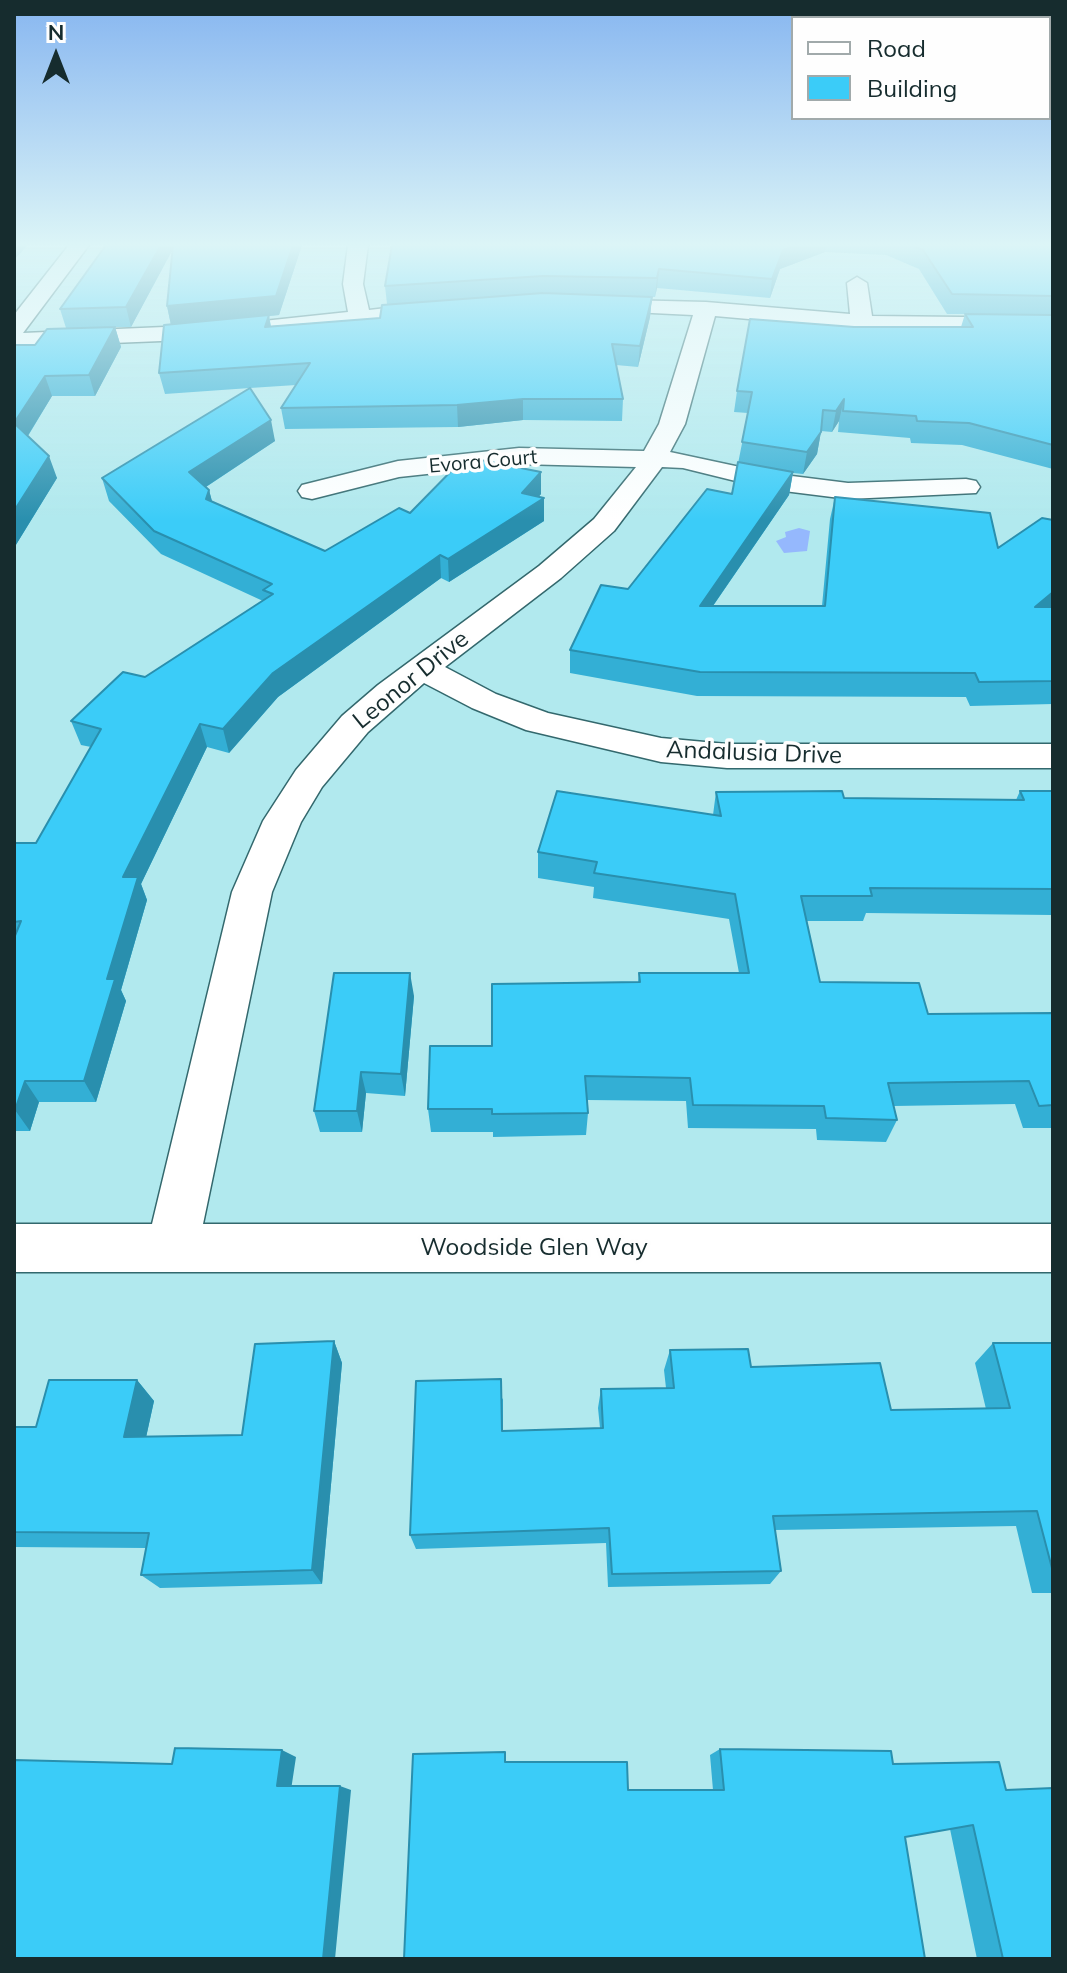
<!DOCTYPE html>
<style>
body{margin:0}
#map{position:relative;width:1067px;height:1973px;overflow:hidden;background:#b1e9ee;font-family:Mulish,sans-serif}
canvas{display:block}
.frame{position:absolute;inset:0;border:16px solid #162c2e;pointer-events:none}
.legend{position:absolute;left:791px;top:16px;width:260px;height:104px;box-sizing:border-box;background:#fefefe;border:2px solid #a1aaab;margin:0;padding:10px 14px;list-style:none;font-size:24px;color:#162c2e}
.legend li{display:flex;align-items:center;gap:16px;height:40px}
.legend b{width:40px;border:2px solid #a1aaab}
.north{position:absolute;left:16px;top:16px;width:80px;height:80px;-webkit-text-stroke:6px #fefefe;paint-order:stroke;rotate:0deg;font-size:22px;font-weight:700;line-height:32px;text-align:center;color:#162c2e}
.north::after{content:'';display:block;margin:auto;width:28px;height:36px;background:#162c2e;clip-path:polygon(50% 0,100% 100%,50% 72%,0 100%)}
</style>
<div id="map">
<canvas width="1067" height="1973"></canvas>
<div class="frame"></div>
<ul class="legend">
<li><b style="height:10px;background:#fff"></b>Road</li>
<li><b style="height:22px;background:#3bccf8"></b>Building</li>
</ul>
<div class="north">N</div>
</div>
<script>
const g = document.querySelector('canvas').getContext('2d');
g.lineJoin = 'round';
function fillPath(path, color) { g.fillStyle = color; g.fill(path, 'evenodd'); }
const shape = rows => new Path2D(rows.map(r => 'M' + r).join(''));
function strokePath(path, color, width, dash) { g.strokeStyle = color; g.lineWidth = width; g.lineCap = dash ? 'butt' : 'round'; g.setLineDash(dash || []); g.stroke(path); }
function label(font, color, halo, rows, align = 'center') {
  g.font = font + ' Mulish,sans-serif'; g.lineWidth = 7; g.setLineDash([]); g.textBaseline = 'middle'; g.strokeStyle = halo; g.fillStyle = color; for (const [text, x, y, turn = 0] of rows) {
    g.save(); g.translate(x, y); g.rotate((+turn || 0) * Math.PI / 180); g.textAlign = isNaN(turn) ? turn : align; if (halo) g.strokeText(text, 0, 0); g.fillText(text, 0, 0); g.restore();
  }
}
fillPath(shape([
 [799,528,810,531,807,551,784,553,776,541,786,537,785,532]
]), '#95b8fd');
const minor = shape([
 [69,245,89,245,23,333,235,324,348,312,343,284,348,245,368,245,363,284,369,310,438,302,449,309,438,316,235,338,14,347,14,315,69,245],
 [857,277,867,283,872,316,1053,318,1053,332,862,329,715,316,685,424,670,452,768,473,848,483,966,479,976,481,980,487,976,493,848,499,768,489,683,468,662,467,614,531,561,578,445,667,496,694,548,713,661,738,727,744,1053,744,1053,768,727,768,661,762,526,730,472,708,424,683,368,732,322,787,301,822,272,892,203,1224,1053,1224,1053,1272,14,1272,14,1224,152,1224,232,892,263,821,296,770,342,716,378,685,539,566,594,519,636,467,519,464,399,477,312,499,302,497,298,491,302,485,398,461,519,448,644,451,659,424,693,315,591,310,580,304,583,299,706,302,850,314,847,283,857,277]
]);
strokePath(minor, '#33686d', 3);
fillPath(minor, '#fff');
fillPath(shape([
 [106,245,302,245,279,315,269,316,271,326,380,318,387,304,385,286,392,245,1053,245,1053,469,962,445,911,443,910,438,838,432,839,421,832,432,821,431,817,454,803,474,793,473,789,495,713,606,822,606,830,519,835,497,998,548,1053,520,1053,704,970,706,966,697,697,696,570,673,570,650,628,589,732,494,748,413,734,412,737,391,854,327,961,327,965,314,947,314,919,269,886,255,825,252,780,269,770,298,657,288,655,297,652,297,650,317,638,367,616,365,623,399,622,421,523,420,458,427,285,429,281,408,296,385,250,388,275,441,206,487,209,490,212,502,325,551,410,513,541,472,541,494,538,497,544,521,449,582,441,578,278,697,229,753,207,747,141,884,147,900,121,990,126,1001,96,1102,39,1102,30,1131,14,1131,14,843,36,843,91,747,81,745,71,721,145,677,263,601,161,554,109,501,102,478,250,388,165,394,159,373,171,325,167,306,173,249,131,327,115,327,121,347,95,396,52,396,28,436,57,478,14,548,35,345,66,328,60,309],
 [1020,791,1053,791,1053,918,1052,915,866,913,863,921,807,921,820,982,928,1014,1053,1013,1053,1128,1023,1128,1015,1104,894,1106,897,1120,886,1142,817,1140,816,1129,688,1128,686,1101,587,1100,588,1113,586,1135,493,1137,493,1132,431,1132,428,1109,492,1046,638,982,639,973,739,973,729,919,593,898,594,887,538,878,538,852,713,815,716,792,844,798,1016,800],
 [414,996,405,1096,366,1093,362,1132,320,1132,314,1111],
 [334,1341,342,1363,322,1584,160,1588,141,1575,146,1548,14,1547,14,1427,36,1427,137,1380,154,1401,146,1437,242,1435],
 [993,1343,1053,1343,1053,1593,1032,1593,1016,1526,775,1530,781,1571,770,1584,608,1587,606,1543,416,1549,410,1535,503,1398,503,1431,600,1428,598,1408,601,1389,666,1388,664,1370,670,1350,751,1367,891,1410,986,1409,975,1363],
 [720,1749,893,1764,999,1762,1053,1959,977,1959,950,1829,905,1837,404,1959,506,1758,506,1762,628,1790,713,1790,710,1755]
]), '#33afd5');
fillPath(shape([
 [14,245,28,245,14,260],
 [161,245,175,245,131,327,126,307],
 [293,245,302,245,279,315,269,316,272,336,171,325,167,306],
 [798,245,826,245,825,252,780,269,770,298,772,279,783,250],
 [659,269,657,288,655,297,657,278],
 [652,297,650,317,638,367,640,346],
 [115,327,121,347,95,396,89,375],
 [45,376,52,396,22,445,14,423],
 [523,399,523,420,458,427,457,405],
 [844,399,839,421,832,432,836,411],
 [271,420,275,441,195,494,189,472],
 [821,432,817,454,803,474,807,452],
 [49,456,57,478,14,548,14,511],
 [541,472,541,494,530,507,544,498,544,521,449,582,448,559,522,493],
 [793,472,789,495,697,629,700,606],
 [209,490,215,512,206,499],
 [440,555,441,578,278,697,229,753,223,729,273,673],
 [1053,592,1053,607,1035,607],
 [200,724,207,747,141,884,147,900,121,990,126,1001,96,1102,84,1081,107,979,123,877],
 [410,973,414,996,405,1096,401,1074],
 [361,1072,366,1093,362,1132,357,1111],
 [25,1081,39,1102,30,1131,15,1110],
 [334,1341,342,1363,322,1584,312,1570],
 [137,1380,154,1401,142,1456,124,1437],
 [282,1750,296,1757,291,1790,277,1786],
 [340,1786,351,1790,335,1959,323,1959]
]), '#298fae');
const building = shape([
 [106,245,161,245,126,307,60,309,106,245],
 [173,245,293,245,276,296,167,306,173,245],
 [392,245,798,245,783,250,772,279,659,269,657,278,543,276,385,286,392,245],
 [911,245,1053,245,1053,296,952,294,923,250,911,245],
 [543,293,652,297,640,346,612,344,623,399,523,399,457,405,281,408,310,363,159,373,164,325,269,315,265,327,380,318,382,305,543,293],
 [965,314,1053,315,1053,445,969,423,917,421,916,416,843,411,844,399,836,411,823,410,821,432,807,452,742,442,752,392,737,391,750,319,854,327,973,327,965,314],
 [115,327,89,375,45,376,14,423,49,456,14,511,14,345,35,345,47,329,115,327],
 [250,388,271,420,189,472,209,490,206,499,325,551,399,508,410,513,465,457,541,472,522,493,544,498,448,559,440,555,273,673,223,729,200,724,123,877,138,877,107,979,115,979,84,1081,25,1081,15,1110,14,1110,14,938,21,921,14,922,14,843,36,843,101,729,71,721,123,672,145,677,273,594,263,590,272,584,154,531,102,478,250,388],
 [738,462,793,472,700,606,825,606,835,497,990,513,998,548,1042,518,1053,520,1053,592,1035,607,1053,607,1053,681,979,682,975,673,700,672,570,650,601,585,628,589,707,489,732,494,738,462],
 [557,791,721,816,716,792,842,791,844,798,1024,800,1020,791,1053,791,1053,889,870,888,872,896,801,896,820,982,919,983,928,1014,1053,1013,1053,1105,1039,1106,1029,1081,888,1083,897,1120,826,1118,824,1106,693,1105,690,1078,585,1076,588,1113,492,1114,492,1109,428,1109,430,1046,492,1046,492,984,640,982,639,973,749,973,735,894,594,873,597,862,538,852,557,791],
 [334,973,410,973,401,1074,361,1072,357,1111,314,1111,334,973],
 [334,1341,312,1570,141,1575,149,1533,14,1532,14,1427,36,1427,49,1380,137,1380,124,1437,242,1435,255,1344,334,1341],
 [993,1343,1053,1343,1053,1572,1037,1511,773,1516,781,1571,612,1574,609,1528,410,1535,416,1381,501,1379,502,1431,603,1428,601,1389,674,1388,670,1350,748,1349,751,1367,880,1363,891,1410,1010,1408,993,1343],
 [175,1748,282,1750,277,1786,340,1786,323,1959,14,1959,14,1760,172,1764,175,1748],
 [720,1749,891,1751,893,1764,999,1762,1006,1790,1053,1788,1053,1959,1003,1959,973,1825,905,1837,925,1959,404,1959,413,1754,505,1752,505,1762,627,1762,628,1790,724,1790,720,1749]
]);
fillPath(building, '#3bccf8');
strokePath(building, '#298fae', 2);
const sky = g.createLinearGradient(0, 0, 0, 521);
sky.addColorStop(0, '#87b6f0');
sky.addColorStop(0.47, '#dcf5f7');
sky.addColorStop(1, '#dcf5f700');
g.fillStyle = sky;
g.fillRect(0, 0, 1067, 521);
label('20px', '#162c2e', '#fefefe', [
 ["Evora Court",483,462,-5]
]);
label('24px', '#162c2e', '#fefefe', [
 ["Leonor Drive",411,680,-39],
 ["Andalusia Drive",754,753,2],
 ["Woodside Glen Way",534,1248]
]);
</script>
